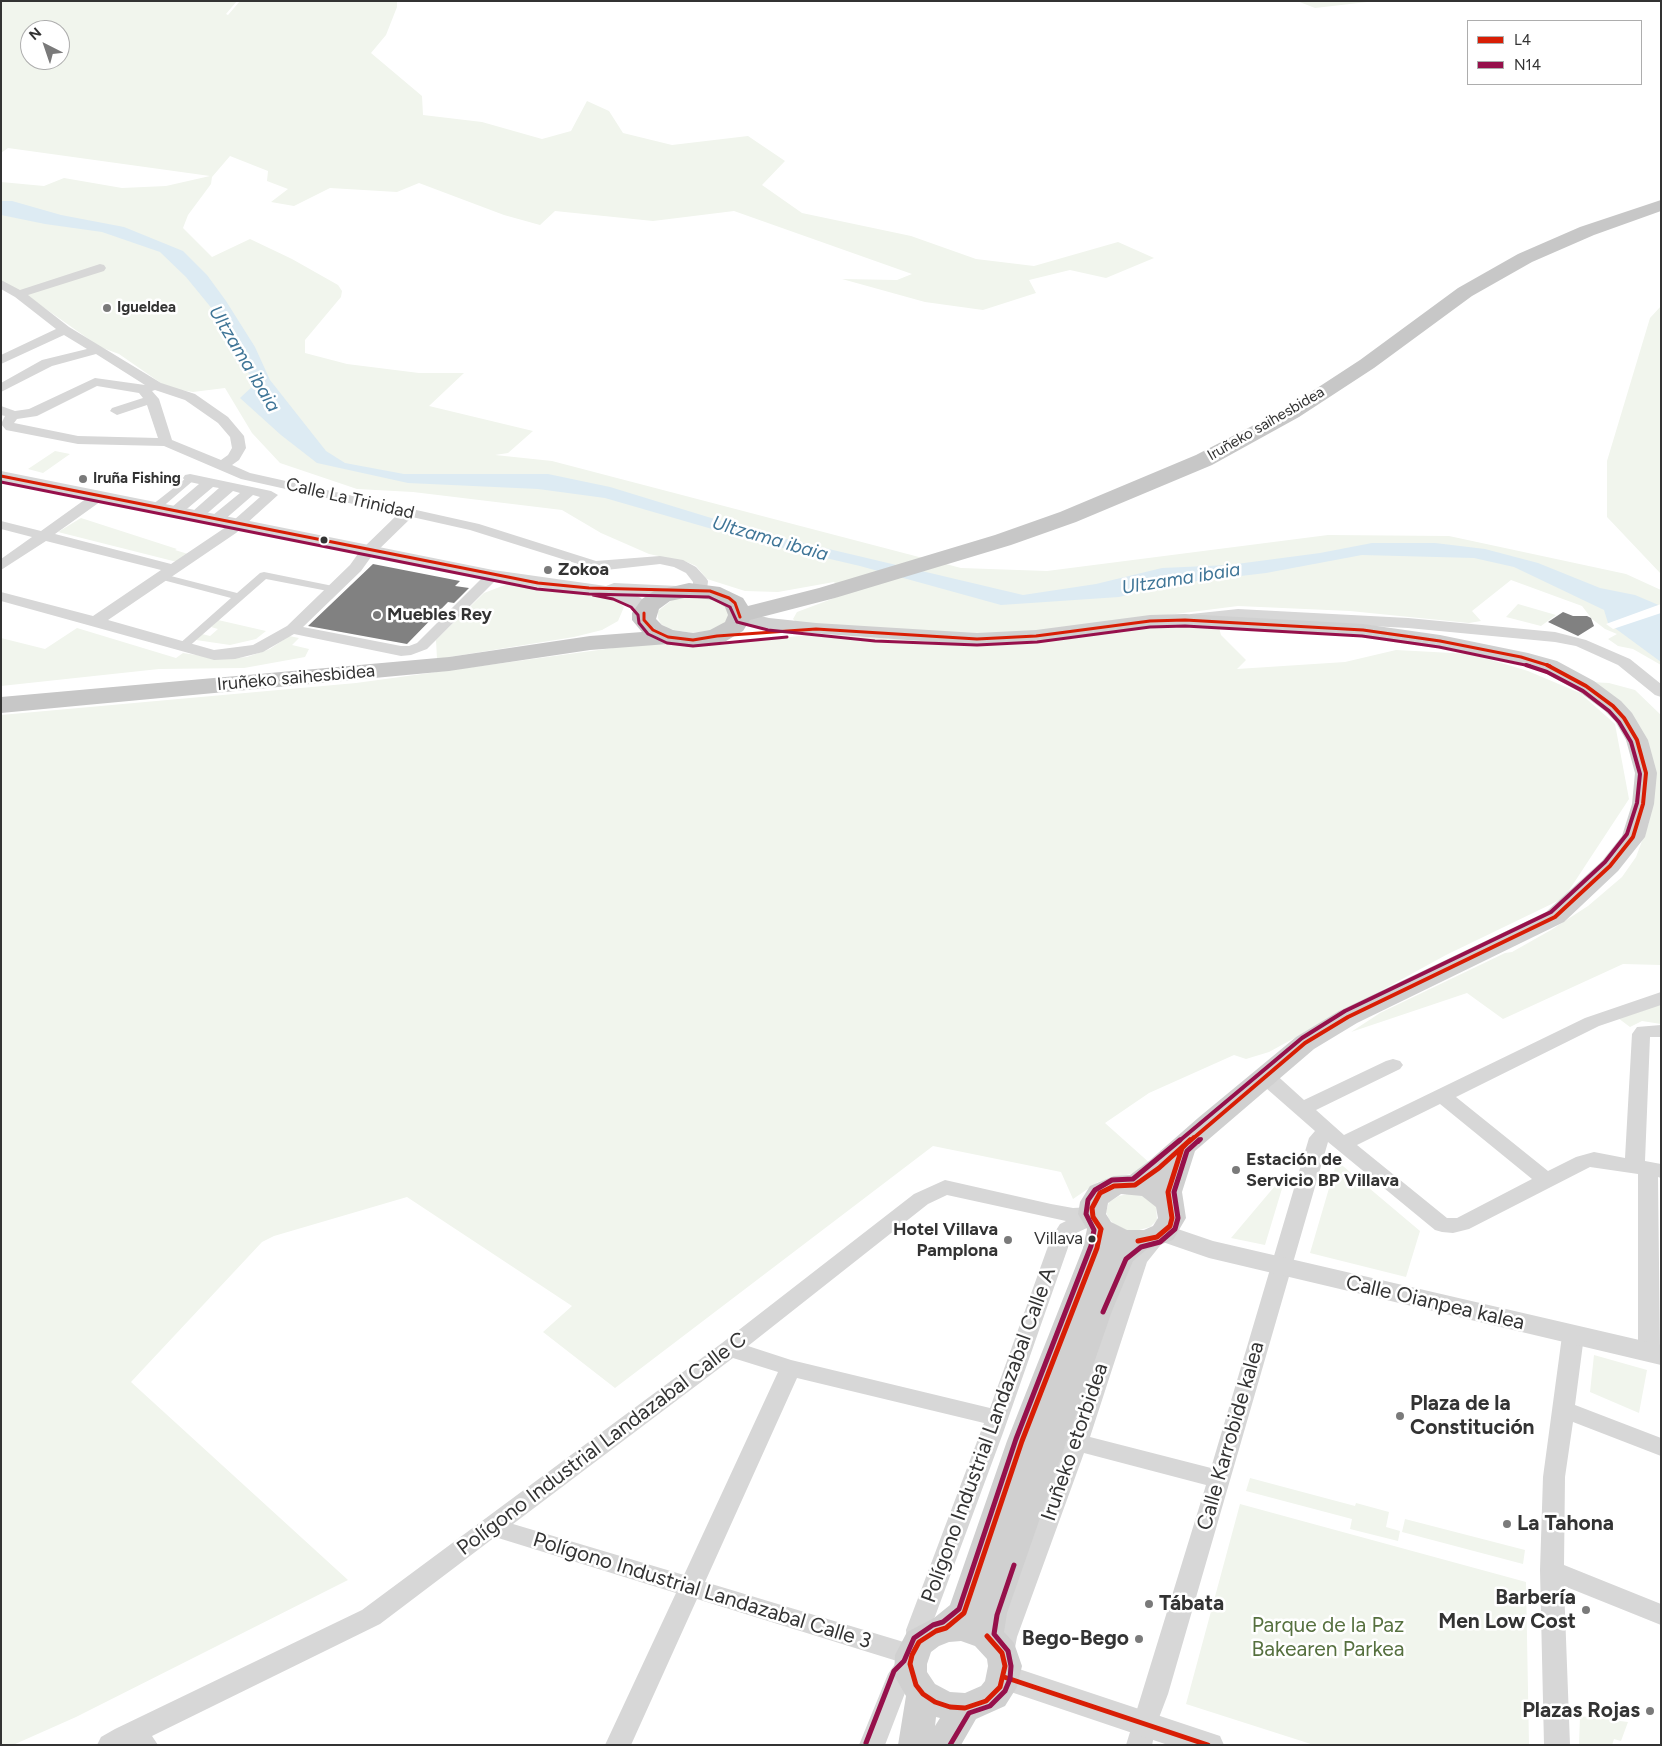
<!DOCTYPE html>
<meta charset="utf-8">
<style>
body{margin:0}
#map{position:relative;width:1662px;height:1746px;overflow:hidden;background:#fff;font-family:Figtree,sans-serif}
canvas{display:block}
.frame{position:absolute;inset:0;border:2px solid #333;pointer-events:none}
.legend{position:absolute;left:1467px;top:20px;width:175px;height:65px;box-sizing:border-box;background:#fff;border:1px solid #adadad;margin:0;padding:6px 9px;list-style:none;font-size:15px;color:#333}
.legend li{display:flex;align-items:center;gap:10px;height:25px}
.legend b{width:25px;border:1px solid #adadad}
.north{position:absolute;left:20px;top:20px;width:50px;height:50px;box-sizing:border-box;background:#fff;border:1px solid #adadad;border-radius:50%;rotate:319deg;font-size:14px;font-weight:700;line-height:20px;text-align:center;color:#333}
.north::after{content:'';display:block;margin:auto;width:18px;height:22px;background:#7a7a7a;clip-path:polygon(50% 0,100% 100%,50% 72%,0 100%)}
</style>
<div id="map">
<canvas width="1662" height="1746"></canvas>
<div class="frame"></div>
<ul class="legend">
<li><b style="height:6px;background:#d81e05"></b>L4</li>
<li><b style="height:6px;background:#96104b"></b>N14</li>
</ul>
<div class="north">N</div>
</div>
<script>
const g = document.querySelector('canvas').getContext('2d');
g.lineJoin = 'round';
function fillPath(path, color) { g.fillStyle = color; g.fill(path, 'evenodd'); }
const shape = rows => new Path2D(rows.map(r => 'M' + r).join(''));
function strokePath(path, color, width, dash) { g.strokeStyle = color; g.lineWidth = width; g.lineCap = dash ? 'butt' : 'round'; g.setLineDash(dash || []); g.stroke(path); }
function label(font, color, halo, rows, align = 'center') {
  g.font = font + ' Figtree,sans-serif'; g.lineWidth = 5; g.setLineDash([]); g.textBaseline = 'middle'; g.strokeStyle = halo; g.fillStyle = color; for (const [text, x, y, turn = 0] of rows) {
    g.save(); g.translate(x, y); g.rotate((+turn || 0) * Math.PI / 180); g.textAlign = isNaN(turn) ? turn : align; if (halo) g.strokeText(text, 0, 0); g.fillText(text, 0, 0); g.restore();
  }
}
fillPath(shape([
 [1,1,237,1,226,14,228,15,240,1,397,1,397,7,386,35,371,53,422,96,423,115,482,122,542,139,571,131,587,101,609,111,623,133,672,145,748,136,785,161,762,185,802,213,911,236,976,259,1034,266,1118,242,1154,258,1106,278,1070,270,1029,280,1036,293,983,310,925,302,842,279,897,280,912,274,734,211,653,221,555,211,540,225,504,215,419,183,397,192,330,188,294,206,271,202,288,189,267,181,268,171,230,156,212,177,211,184,188,215,183,228,212,257,250,239,292,259,338,285,342,291,341,297,305,340,305,353,347,364,419,373,464,373,429,406,533,431,508,453,495,455,552,461,961,568,1047,571,1328,535,1449,536,1626,574,1661,590,1661,665,1633,649,1618,646,1608,639,1617,634,1605,629,1592,619,1582,606,1511,580,1472,611,1481,621,1469,623,1350,611,1238,606,1042,631,992,635,798,624,793,619,797,612,845,594,834,582,778,592,745,591,707,579,696,566,687,562,649,554,601,533,562,510,413,492,357,489,280,463,252,433,225,388,193,392,168,388,119,354,100,347,26,295,1,284,1,182,44,186,64,178,122,188,166,186,210,176,8,148,1,153],
 [30,30,60,30,60,60,30,60],
 [1297,1,1376,1,1315,8],
 [1661,306,1661,574,1607,517,1607,461,1650,318],
 [55,451,70,454,43,473,28,469],
 [81,518,177,549,175,550,188,554,177,562,58,532],
 [510,583,585,593,616,600,624,607,618,621,602,630,574,637,437,659,436,640,484,593],
 [683,597,716,599,729,608,728,620,714,630,692,633,669,629,661,624,658,618,658,611,672,600],
 [1518,604,1556,615,1541,626,1506,617],
 [218,620,266,631,256,639,230,645,196,640,202,634,210,636,218,629,211,627],
 [1218,624,1221,635,1246,660,1237,669,1345,662,1396,650,1471,654,1528,671,1580,693,1615,724,1629,799,1564,898,1446,955,1269,1052,1246,1059,1234,1055,1149,1093,1105,1123,1152,1165,1138,1172,1098,1182,1073,1199,1061,1172,933,1146,615,1388,543,1332,572,1306,407,1197,274,1236,262,1242,131,1382,348,1580,76,1717,13,1745,1,1745,1,715,356,683,650,643,721,645,816,634,984,644,1148,627],
 [77,628,176,658,183,653,223,659,247,657,270,649,289,636,299,638,292,645,309,649,305,657,244,668,159,669,1,686,1,638,45,649],
 [1591,682,1609,683,1635,690,1661,715,1661,965,1623,964,1503,1019,1467,993,1351,1032,1380,1013,1505,953,1512,952,1551,930,1588,906,1622,877,1636,857,1649,822,1654,788,1648,754],
 [1661,1001,1661,1024,1642,1021,1630,1027,1618,1018],
 [1337,1161,1420,1231,1406,1277,1310,1253],
 [1287,1172,1265,1245,1231,1238,1269,1193],
 [1128,1194,1143,1196,1156,1206,1157,1220,1150,1227,1139,1230,1126,1230,1115,1225,1109,1219,1106,1212,1109,1202,1119,1196],
 [1594,1355,1647,1370,1639,1413,1590,1392],
 [1250,1478,1355,1506,1356,1503,1389,1512,1386,1527,1400,1531,1398,1541,1350,1529,1352,1519,1246,1491],
 [1240,1504,1526,1582,1529,1745,1314,1745,1186,1704],
 [1405,1519,1525,1550,1523,1564,1402,1532],
 [1580,1716,1628,1722,1621,1741,1614,1739,1612,1745,1579,1745]
]), '#f1f5ed');
fillPath(shape([
 [1,201,12,201,61,215,124,227,183,251,207,275,226,301,255,347,270,380,326,451,345,463,404,474,548,474,610,487,757,532,1023,595,1096,584,1162,568,1229,565,1320,553,1372,543,1435,543,1485,549,1538,563,1600,588,1635,595,1661,606,1661,662,1608,623,1604,610,1514,567,1474,558,1362,555,1266,573,1173,584,1119,597,1001,605,860,566,757,542,605,498,538,489,408,483,317,463,281,435,240,398,254,385,227,327,186,277,160,252,102,232,45,224,1,215]
]), '#ddebf3');
fillPath(shape([
 [1661,604,1661,613,1613,629,1606,624]
]), '#fff');
fillPath(shape([
 [373,564,460,581,455,586,469,588,454,603,448,602,407,644,308,626],
 [1563,612,1573,616,1587,616,1591,618,1594,626,1578,636,1548,622]
]), '#818181');
fillPath(shape([
 [190,475,195,478,194,480,160,509,152,509,152,505,190,475],
 [264,572,333,586,338,589,333,592,266,579,186,649,178,649,176,647,178,645,231,598,159,579,159,575,163,574,237,593,260,573,264,572]
]), '#d7d7d7');
fillPath(shape([
 [100,264,104,265,106,268,104,271,28,295,69,327,161,383,195,394,228,417,244,436,246,448,239,460,232,465,250,473,479,524,596,561,660,556,683,560,696,567,706,578,708,581,707,590,700,594,695,593,693,590,693,582,686,573,674,567,660,564,606,570,594,569,470,530,412,517,371,557,361,571,303,627,401,646,409,646,417,643,488,572,498,572,500,575,498,578,427,649,411,655,401,656,294,634,263,652,235,659,214,660,1,601,1,592,93,616,161,570,46,541,1,570,1,559,32,537,1,529,1,521,41,531,94,493,104,493,106,496,104,499,55,534,171,564,226,527,260,497,253,495,223,521,213,521,211,518,213,515,240,493,233,491,203,517,193,517,191,514,193,511,219,488,213,487,182,513,172,513,170,510,172,507,199,484,185,481,183,478,185,475,190,474,271,491,278,495,236,533,108,620,214,650,253,645,287,626,350,565,360,551,398,514,241,479,164,446,78,444,6,430,1,424,5,416,1,415,1,406,15,411,29,409,95,378,145,385,96,354,52,366,1,392,1,383,42,360,87,349,64,335,1,364,1,355,56,329,15,297,1,289,1,280,20,290,100,264],
 [97,386,139,393,143,398,112,408,110,411,117,415,147,405,158,438,78,436,14,423,17,419,37,416,97,386],
 [155,390,185,400,218,423,230,437,232,448,228,455,221,460,172,440,159,399,152,391,155,390],
 [1238,609,1408,618,1555,632,1586,640,1630,659,1661,684,1661,697,1655,695,1618,665,1576,646,1555,642,1408,628,1238,619,1191,624,1183,619,1191,614,1238,609],
 [1661,992,1661,1005,1599,1026,1456,1097,1548,1171,1576,1157,1594,1152,1625,1158,1632,1034,1637,1027,1661,1025,1661,1037,1650,1037,1645,1161,1661,1164,1661,1178,1658,1177,1660,1352,1657,1358,1649,1360,1641,1358,1638,1352,1638,1174,1590,1167,1469,1229,1453,1233,1442,1232,1435,1230,1328,1142,1168,1694,1157,1723,1152,1745,1126,1745,1206,1485,1084,1453,1017,1637,1014,1653,1011,1660,1002,1663,993,1660,990,1653,993,1637,1066,1442,1127,1259,1150,1232,1157,1230,1164,1232,1167,1237,1147,1262,1090,1437,1211,1468,1309,1138,1315,1131,1258,1081,1255,1076,1258,1071,1265,1070,1272,1071,1304,1100,1386,1061,1393,1059,1400,1061,1403,1065,1400,1069,1316,1110,1344,1135,1585,1018,1661,992],
 [1440,1104,1532,1179,1457,1218,1447,1218,1357,1145,1440,1104],
 [945,1180,1051,1204,1073,1208,1092,1207,1099,1209,1103,1217,1100,1222,1074,1234,1071,1239,1003,1433,930,1630,931,1642,928,1649,922,1651,924,1655,922,1664,910,1680,885,1745,859,1745,888,1674,897,1661,697,1599,631,1745,605,1745,676,1593,495,1537,380,1624,152,1736,158,1745,97,1745,101,1737,115,1729,362,1610,722,1343,914,1194,945,1180],
 [947,1195,1066,1221,1060,1224,1051,1238,990,1408,791,1360,748,1346,928,1204,947,1195],
 [733,1358,778,1372,684,1575,513,1524,733,1358],
 [797,1378,984,1423,906,1630,907,1643,705,1582,797,1378],
 [1573,1328,1581,1330,1584,1336,1575,1405,1661,1438,1661,1456,1573,1422,1565,1477,1564,1565,1661,1604,1661,1625,1564,1586,1570,1745,1544,1745,1540,1570,1543,1477,1562,1336,1565,1330,1573,1328]
]), '#d7d7d7');
fillPath(shape([
 [1,471,493,570,606,586,614,583,678,586,684,587,687,591,684,595,678,596,633,594,641,598,653,613,651,617,644,619,637,617,629,606,611,598,493,580,1,481,1,471],
 [1163,1224,1213,1241,1661,1345,1661,1365,1209,1258,1154,1239,1150,1233,1154,1227,1163,1224],
 [1004,1664,1220,1736,1224,1745,1168,1745,993,1686,989,1677,993,1668,1004,1664]
]), '#d7d7d7');
fillPath(shape([
 [740,611,769,618,816,623,977,633,1036,630,1150,615,1185,614,1363,624,1440,635,1528,653,1557,661,1594,681,1621,701,1632,713,1648,740,1657,773,1654,804,1645,837,1618,871,1564,922,1357,1023,1314,1049,1195,1151,1182,1192,1186,1218,1173,1240,1146,1250,1133,1261,1112,1311,1007,1613,1004,1632,1014,1643,1022,1666,1017,1687,1005,1706,976,1719,961,1745,898,1745,906,1696,894,1675,895,1655,907,1632,934,1618,950,1605,1007,1441,1083,1248,1087,1229,1078,1214,1080,1202,1090,1186,1114,1176,1130,1175,1149,1161,1198,1118,1296,1037,1339,1011,1546,912,1602,861,1622,836,1632,804,1635,773,1626,740,1615,721,1605,711,1578,691,1541,671,1517,662,1440,647,1363,636,1185,626,1150,627,1036,642,977,645,769,630,733,621,730,617,733,613,740,611],
 [1121,1194,1142,1196,1156,1207,1158,1218,1153,1226,1144,1230,1127,1230,1111,1222,1106,1214,1108,1203,1121,1194],
 [961,1641,975,1646,987,1659,988,1666,985,1681,981,1686,965,1693,950,1692,935,1684,927,1672,927,1664,931,1652,939,1646,949,1642,961,1641],
 [936,1717,940,1718,935,1726,936,1717]
]), '#d0d0d0');
fillPath(shape([
 [1661,200,1661,211,1594,235,1532,262,1472,296,1374,368,1299,417,1212,465,1076,522,1011,545,835,598,750,620,743,631,726,641,693,647,668,644,590,650,449,671,1,713,1,697,449,657,590,636,642,632,632,620,632,613,642,599,654,591,689,583,720,587,743,598,748,606,819,588,995,535,1060,512,1196,455,1285,409,1360,360,1458,288,1518,254,1580,227,1661,200],
 [689,597,714,600,725,607,728,615,725,622,710,630,693,633,673,630,662,625,656,619,659,609,670,601,689,597]
]), '#c7c7c7');
strokePath(shape([
 [1,476,538,583,589,588,710,591,729,598,735,603,740,617],
 [644,613,644,620,653,630,668,637,693,640,717,636,816,629,977,639,1036,636,1150,621,1185,620,1363,630,1440,641,1521,657,1550,666]
]), '#d81e05', 3);
strokePath(shape([
 [1189,1142,1305,1043,1348,1017,1555,917,1610,866,1633,837,1643,804,1646,773,1637,740,1624,718,1613,706,1586,686,1547,665],
 [1189,1142,1194,1137]
]), '#d81e05', 4);
strokePath(shape([
 [1101,1229,1093,1217,1092,1208,1100,1193,1114,1186,1135,1185,1159,1168,1190,1140],
 [1138,1241,1157,1237,1170,1226,1172,1218,1168,1192,1182,1148,1190,1140],
 [987,1636,1002,1653,1005,1666,1000,1687,986,1701,965,1708,950,1707,935,1702,923,1694,916,1685,910,1664,912,1655,919,1642,936,1631,946,1628,964,1613,1022,1441,1097,1248,1101,1229],
 [1004,1677,1208,1745]
]), '#d81e05', 5);
strokePath(shape([
 [1,482,537,589,589,594,709,597,730,607,737,622,768,630,875,641,977,645,1037,642,1150,627,1185,626,1362,636,1439,647,1530,666],
 [593,595,613,599,631,607,638,615,639,623,648,634,667,643,693,646,787,637]
]), '#96104b', 3);
strokePath(shape([
 [1178,1142,1302,1038,1345,1011,1551,912,1605,862,1627,834,1637,803,1640,774,1631,742,1619,722,1609,711,1583,691,1547,672,1526,665],
 [1198,1142,1201,1139]
]), '#96104b', 4);
strokePath(shape([
 [1103,1312,1126,1259,1141,1247,1160,1242,1175,1229,1178,1218,1174,1192,1187,1151,1199,1140],
 [866,1743,894,1671,904,1661,914,1638,933,1625,943,1622,959,1609,1016,1439,1091,1246,1094,1230,1086,1214,1088,1200,1095,1190,1112,1180,1133,1179,1180,1140],
 [950,1745,969,1713,990,1706,1005,1691,1010,1679,1011,1666,1008,1651,994,1634,997,1615,1014,1565]
]), '#96104b', 5);
for (const [x, y, r, color] of [
 [107,308,5,"#7a7a7a"],
 [83,479,5,"#7a7a7a"],
 [324,540,4.5,"#333"],
 [548,570,5,"#7a7a7a"],
 [377,615,5,"#7a7a7a"],
 [1236,1170,5,"#7a7a7a"],
 [1092,1239,4.5,"#333"],
 [1008,1240,5,"#7a7a7a"],
 [1400,1416,5,"#7a7a7a"],
 [1507,1524,5,"#7a7a7a"],
 [1149,1604,5,"#7a7a7a"],
 [1586,1610,5,"#7a7a7a"],
 [1139,1639,5,"#7a7a7a"],
 [1650,1711,5,"#7a7a7a"]
]) { const dot = new Path2D(); dot.arc(x, y, r, 0, 2 * Math.PI); g.fillStyle = color; g.fill(dot); strokePath(dot, '#fff', 2); }
label('bold 15px', '#333', '#fff', [
 ["Igueldea",117,308],
 ["Iruña Fishing",93,479]
], 'left');
label('15px', '#333', '#fff', [
 ["Iruñeko saihesbidea",1266,424,-30]
]);
label('17px', '#333', '#fff', [
 ["Villava",1083,1239]
], 'right');
label('18px', '#333', '#fff', [
 ["Calle La Trinidad",350,499,13],
 ["Iruñeko saihesbidea",296,678,-5]
]);
label('bold 18px', '#333', '#fff', [
 ["Zokoa",558,570],
 ["Muebles Rey",387,615],
 ["Estación de",1246,1160],
 ["Servicio BP Villava",1246,1181],
 ["Hotel Villava",998,1230,"right"],
 ["Pamplona",998,1251,"right"]
], 'left');
label('italic 19px', '#3f7597', '#fff', [
 ["Ultzama ibaia",244,359,59],
 ["Ultzama ibaia",770,539,16],
 ["Ultzama ibaia",1181,579,-9]
]);
label('21px', '#333', '#fff', [
 ["Calle Oianpea kalea",1435,1303,13],
 ["Polígono Industrial Landazabal Calle A",989,1435,-70],
 ["Calle Karrobide kalea",1231,1436,-74],
 ["Iruñeko etorbidea",1075,1442,-71],
 ["Polígono Industrial Landazabal Calle C",602,1444,-37],
 ["Polígono Industrial Landazabal Calle 3",702,1591,17]
]);
label('bold 21px', '#333', '#fff', [
 ["Plaza de la",1410,1404],
 ["Constitución",1410,1428],
 ["La Tahona",1517,1524],
 ["Barbería",1576,1598,"right"],
 ["Men Low Cost",1576,1622,"right"],
 ["Tábata",1159,1604],
 ["Bego-Bego",1129,1639,"right"],
 ["Plazas Rojas",1640,1711,"right"]
], 'left');
label('21px', '#56703f', '#fff', [
 ["Parque de la Paz",1328,1626],
 ["Bakearen Parkea",1328,1650]
]);
</script>
